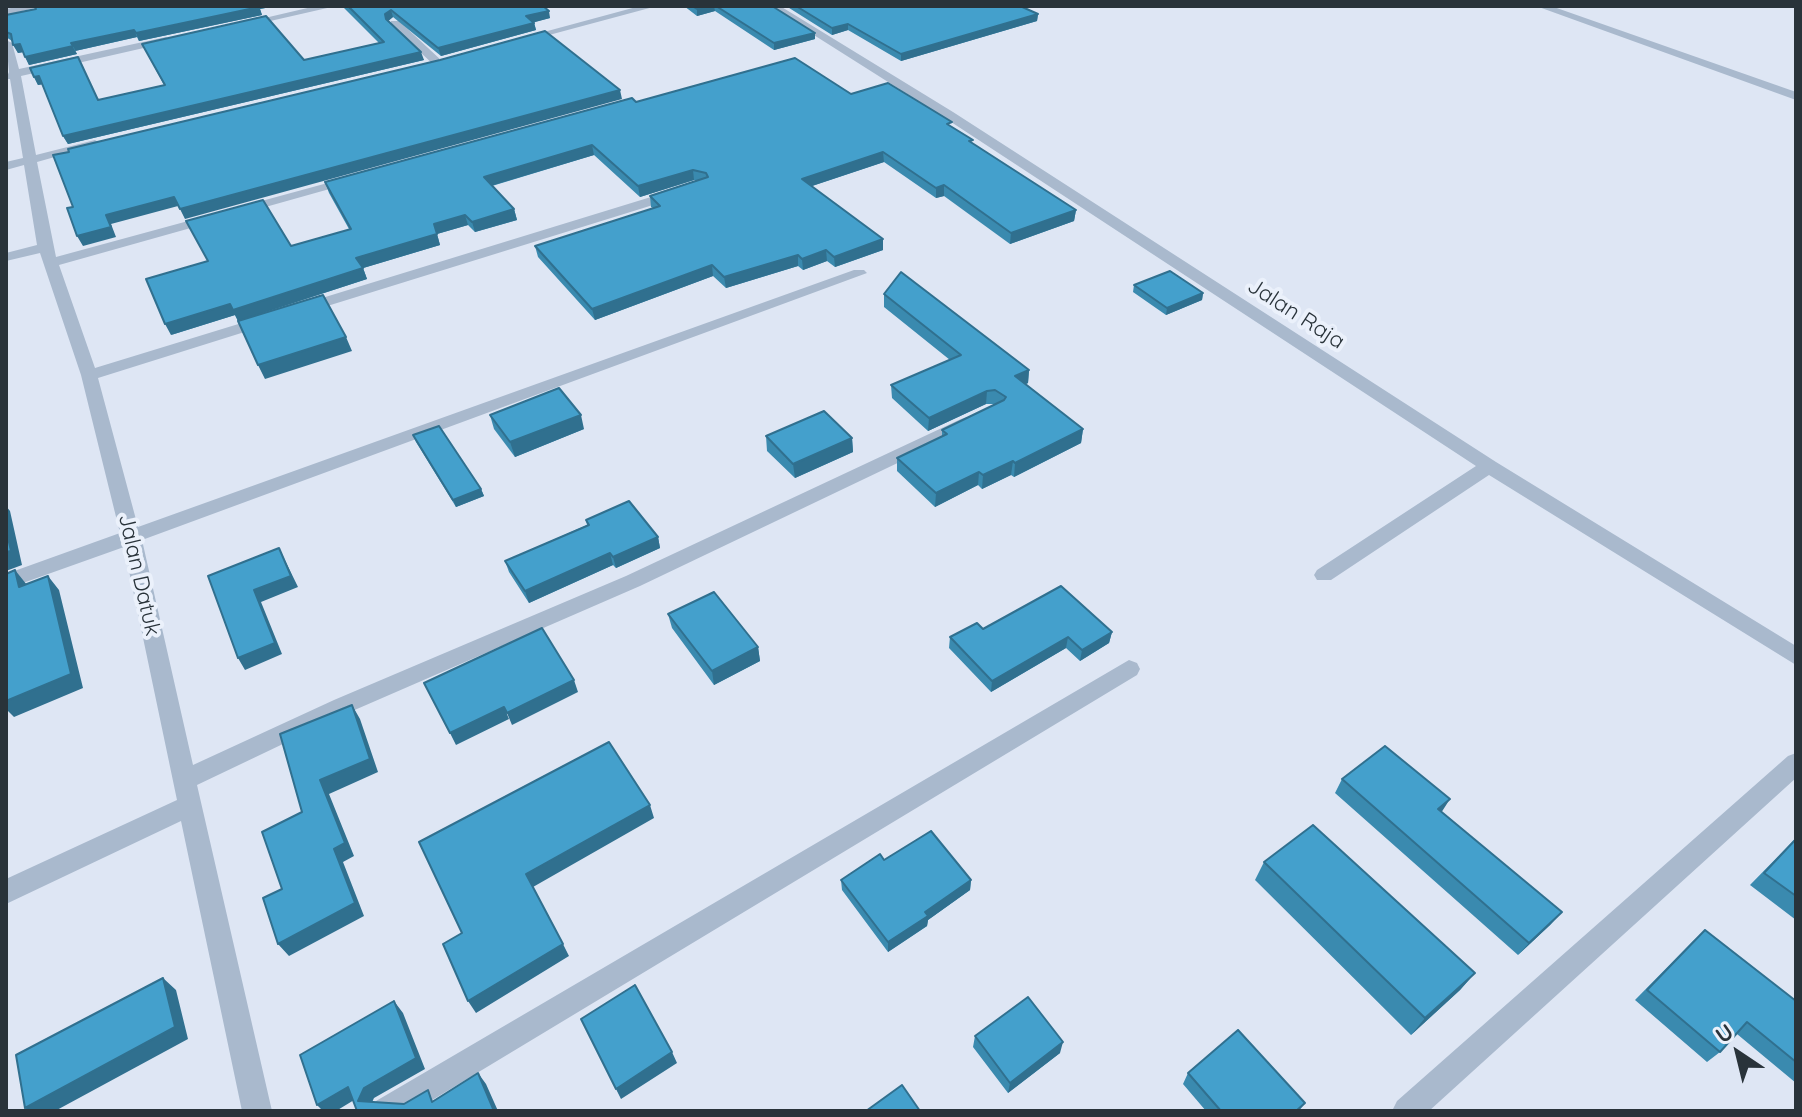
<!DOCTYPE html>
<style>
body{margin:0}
#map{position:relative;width:1802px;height:1117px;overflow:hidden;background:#dee6f4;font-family:Quicksand,sans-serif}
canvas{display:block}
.frame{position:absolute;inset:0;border:8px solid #29333a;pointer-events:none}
.north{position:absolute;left:1698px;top:1013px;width:80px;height:80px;-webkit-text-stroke:6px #ebf1fb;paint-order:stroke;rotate:325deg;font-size:22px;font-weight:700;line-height:32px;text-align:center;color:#29333a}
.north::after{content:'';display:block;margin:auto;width:28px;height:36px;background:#29333a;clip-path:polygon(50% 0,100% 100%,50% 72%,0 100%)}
</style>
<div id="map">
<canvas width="1802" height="1117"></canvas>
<div class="frame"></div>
<div class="north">U</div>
</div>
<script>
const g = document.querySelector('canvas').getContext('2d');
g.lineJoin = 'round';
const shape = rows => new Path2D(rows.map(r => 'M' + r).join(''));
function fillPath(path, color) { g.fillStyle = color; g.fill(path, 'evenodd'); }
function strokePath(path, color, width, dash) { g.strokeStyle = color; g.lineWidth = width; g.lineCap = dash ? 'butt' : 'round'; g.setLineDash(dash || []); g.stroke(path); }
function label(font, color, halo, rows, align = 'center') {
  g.font = font + ' Quicksand,sans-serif'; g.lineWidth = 8; g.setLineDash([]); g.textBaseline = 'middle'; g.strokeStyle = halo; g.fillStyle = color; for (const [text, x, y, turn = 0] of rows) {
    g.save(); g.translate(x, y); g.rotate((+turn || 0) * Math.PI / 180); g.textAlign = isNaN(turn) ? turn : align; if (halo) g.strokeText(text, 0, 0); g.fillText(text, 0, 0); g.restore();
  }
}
fillPath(shape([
 [21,6,43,6,6,15,6,9,21,6],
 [316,6,336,6,244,27,239,24,316,6],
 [640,6,657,6,523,42,518,39,640,6],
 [768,6,780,6,953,112,1496,462,1796,646,1796,665,1489,475,1331,580,1317,580,1314,575,1317,570,1476,466,945,118,768,6],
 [1536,6,1551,6,1796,92,1796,100,1536,6],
 [391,21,399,21,442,61,442,65,434,65,391,25,391,21],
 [166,37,172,40,170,42,21,76,36,155,95,140,101,144,37,162,56,257,346,178,358,181,59,265,95,368,258,318,270,318,272,321,270,324,98,378,138,527,854,270,864,270,867,273,142,540,193,765,334,700,626,576,961,419,967,417,976,423,973,427,640,586,350,712,197,785,272,1111,242,1111,181,821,6,904,6,879,177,800,124,547,6,589,6,574,120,533,81,375,40,253,6,261,6,253,37,245,24,165,6,170,6,162,23,158,10,79,6,79,9,72,6,40,12,43,19,69,166,37],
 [677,189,684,193,682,196,308,312,302,314,294,309,296,306,677,189],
 [1129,660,1137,663,1140,669,1137,675,414,1111,371,1111,376,1101,1129,660],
 [1796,753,1796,778,1429,1111,1392,1111,1397,1101,1788,756,1796,753]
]), '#a9b9cd');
fillPath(shape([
 [34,6,276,6,260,9,262,15,139,41,137,37,75,51,77,54,29,65,23,52,18,53,12,41,6,37,6,15,36,9],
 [342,6,543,6,550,18,534,22,536,30,441,56,393,17,388,21,424,60,68,144,63,136,43,84,38,85,34,77,98,100,164,85,142,44,304,60,379,43],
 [684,6,772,6,815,39,774,50,715,11,697,16],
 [786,6,1020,6,1038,14,1037,21,901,61,848,30,832,35],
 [851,94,952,127,973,144,1076,210,1074,221,1010,244,944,196,936,198,884,162,812,186,883,250,835,267,827,261,803,270,798,266,726,288,713,276,595,320,538,257,535,246,653,208,651,207,650,196,697,181,694,180,640,197,594,155,492,186,514,209,517,220,475,232,468,225,437,234,440,245,363,268,367,279,238,321,235,315,171,335,349,229,329,193,325,182,636,102],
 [1134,285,1203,293,1202,300,1166,315,1133,292],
 [884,294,1029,370,1028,383,1026,384,1083,429,1081,443,1014,477,1011,475,982,489,978,485,935,507,897,471,897,458,942,436,942,430,996,404,986,404,928,431,892,398,891,385,950,360,884,307],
 [490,415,584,429,515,457,494,429],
 [413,435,481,489,484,496,456,507,416,442],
 [766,436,852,438,853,452,795,478,767,451],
 [586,520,658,537,660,548,616,568,613,565,529,603,509,572,505,561,587,525],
 [668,614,758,647,760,661,714,685,672,628],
 [983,629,1112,632,1109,643,1080,661,1066,648,991,692,949,648,950,637],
 [1342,779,1442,812,1562,912,1550,925,1518,955,1335,793],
 [1796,838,1796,920,1750,885],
 [884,860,971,880,970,890,928,920,927,926,888,952,842,890,841,880],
 [1264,862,1475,973,1460,990,1411,1035,1255,880],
 [1705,930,1796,1001,1796,1083,1737,1034,1720,1052,1707,1062,1635,1000,1693,941],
 [975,1036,1060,1053,1008,1093,973,1047],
 [1188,1073,1305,1103,1299,1111,1206,1111,1183,1084]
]), '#3a8aaf');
fillPath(shape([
 [256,6,276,6,260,9,262,15,139,41,136,33],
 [709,6,714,6,715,11,697,16,697,9],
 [391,10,393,17,387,22,385,14],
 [549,11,550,18,528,24,526,16],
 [1038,14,1037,21,901,61,901,54],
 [534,23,536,30,441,56,438,48],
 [848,24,848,30,832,35,832,28],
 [134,30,137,37,75,51,71,43],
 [815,33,815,39,774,50,774,43],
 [20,44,24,52,18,53,13,45],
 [73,46,77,54,29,65,25,57],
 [421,52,424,60,68,144,63,136],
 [39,76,44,84,38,85,34,77],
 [620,90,622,99,185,219,180,209],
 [592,145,594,155,487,187,484,177],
 [883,152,884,162,803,189,802,179],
 [693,170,694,180,640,197,638,186],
 [944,185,944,196,936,198,936,188],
 [174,197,178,206,111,224,116,237,83,246,77,236,106,215],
 [514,209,517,220,475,232,472,222],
 [1076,210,1074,221,1010,244,1011,233],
 [465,215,468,225,437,234,434,224],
 [437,234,440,245,360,269,356,258],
 [883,239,883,250,835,267,834,257],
 [826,250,827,261,803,270,802,259],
 [798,255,798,266,726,288,724,277],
 [712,265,713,276,595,320,592,309],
 [363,268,367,279,238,321,235,315,171,335,165,324,230,304],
 [1203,293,1202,300,1166,315,1167,308],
 [346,337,352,351,265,379,258,365],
 [1029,370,1028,383,1014,389,1015,376],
 [987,391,986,404,928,431,929,418],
 [581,415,584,429,515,457,510,442],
 [1083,429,1081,443,1014,477,1015,463],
 [852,438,853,452,795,478,793,464],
 [1013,461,1011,475,982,489,983,475],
 [979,472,978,485,935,507,936,493],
 [481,489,484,496,456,507,453,500],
 [6,506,10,511,22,565,6,571],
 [658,537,660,548,616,568,613,557],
 [279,548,298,587,261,602,282,654,245,670,238,658,254,590],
 [610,553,613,565,529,603,525,591],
 [15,570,27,585,19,587],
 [48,576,59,590,83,688,14,717,6,709,6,701],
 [1112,632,1109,643,1080,661,1082,650],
 [1068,637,1066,648,991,692,992,681],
 [758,647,760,661,714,685,712,671],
 [574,680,578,692,512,725,507,713],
 [352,705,360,719,378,772,329,794,354,856,343,862,364,916,289,956,278,944,334,849,320,780],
 [504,707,509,719,456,745,450,733],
 [1450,799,1441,813,1438,809],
 [650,805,654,818,533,887,526,874],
 [971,880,970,890,928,920,927,926,888,952,888,942,925,912],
 [1562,912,1550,925,1518,955,1529,943],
 [563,944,569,956,476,1013,468,1001],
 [1475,973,1460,990,1411,1035,1425,1018],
 [163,978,176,990,188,1039,55,1111,29,1111,25,1108],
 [394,1001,403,1013,425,1069,374,1098,368,1111,358,1101],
 [1063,1042,1060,1053,1008,1093,1010,1083],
 [672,1052,677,1063,621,1099,616,1089],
 [478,1073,486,1084,498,1111,494,1111],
 [348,1087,359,1097,336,1111,323,1111,317,1105]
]), '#30708f');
const building = shape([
 [34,6,258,6,259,7,136,33,134,30,71,43,73,46,25,57,20,44,13,45,11,34,6,32,6,15,36,9,34,6],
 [348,6,543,6,549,11,526,16,534,23,438,48,391,10,385,14,386,19,421,52,63,136,39,76,34,77,30,68,78,57,98,100,165,85,142,44,266,16,304,60,384,42,348,6],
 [692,6,709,6,697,9,692,6],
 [716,6,772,6,815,33,774,43,716,6],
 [796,6,1020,6,1038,14,901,54,848,24,832,28,796,6],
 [545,31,620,90,180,209,174,197,106,215,111,227,77,236,67,208,73,207,53,155,69,152,68,149,440,60,545,31],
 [795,58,851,94,888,83,952,122,947,124,973,140,969,141,1076,210,1011,233,944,185,936,188,883,152,802,179,883,239,834,257,826,250,802,259,798,255,724,277,712,265,592,309,535,246,660,206,650,196,708,177,706,173,693,170,638,186,592,145,484,177,514,209,472,222,465,215,434,224,437,234,356,258,363,268,233,310,230,304,165,324,146,279,208,261,186,221,263,200,291,246,351,229,325,182,632,98,636,102,795,58],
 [1170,271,1203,293,1167,308,1134,285,1170,271],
 [901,272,1029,370,1015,376,1083,429,1015,463,1013,461,983,475,979,472,936,493,897,458,947,434,942,430,1004,400,1006,397,995,390,987,391,929,418,891,385,961,355,884,294,901,272],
 [323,295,346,337,258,365,238,321,323,295],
 [559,388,581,415,510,442,490,415,559,388],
 [824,411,852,438,793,464,766,436,824,411],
 [439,426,481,489,453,500,413,435,439,426],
 [629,501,658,537,613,557,610,553,525,591,505,561,589,525,586,520,629,501],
 [6,529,11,551,6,552,6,529],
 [279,548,291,576,254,590,275,643,238,658,208,576,279,548],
 [15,570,19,587,48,576,71,674,6,701,6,574,15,570],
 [1061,586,1112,632,1082,650,1068,637,992,681,950,637,977,623,983,629,1061,586],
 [714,592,758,647,712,671,668,614,714,592],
 [542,628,574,680,507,713,504,707,450,733,424,683,542,628],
 [352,705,370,759,320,780,345,843,334,849,355,903,278,944,263,898,282,889,262,832,302,812,280,734,352,705],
 [609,742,650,805,526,874,563,944,468,1001,443,944,462,933,419,842,609,742],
 [1385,746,1450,799,1438,809,1562,912,1529,943,1342,779,1385,746],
 [1313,825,1475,973,1425,1018,1264,862,1313,825],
 [931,831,971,880,925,912,928,916,888,942,841,880,880,854,884,860,931,831],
 [1796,839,1796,896,1764,873,1796,839],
 [1705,930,1796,1001,1796,1062,1747,1022,1720,1052,1647,990,1705,930],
 [163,978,175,1027,25,1108,16,1055,163,978],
 [635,985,672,1052,616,1089,581,1019,635,985],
 [1028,997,1063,1042,1010,1083,975,1036,1028,997],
 [394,1001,416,1058,364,1088,358,1101,404,1104,428,1090,432,1102,478,1073,494,1111,357,1111,348,1087,317,1105,300,1055,394,1001],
 [1238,1030,1305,1103,1296,1111,1221,1111,1188,1073,1238,1030],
 [902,1085,920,1111,866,1111,902,1085]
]);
fillPath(building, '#44a0cc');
strokePath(building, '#30708f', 2);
label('22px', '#29333a', '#ebf1fb', [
 ["Jalan Raja",1296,314,33],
 ["Jalan Datuk",139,575,77]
]);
</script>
